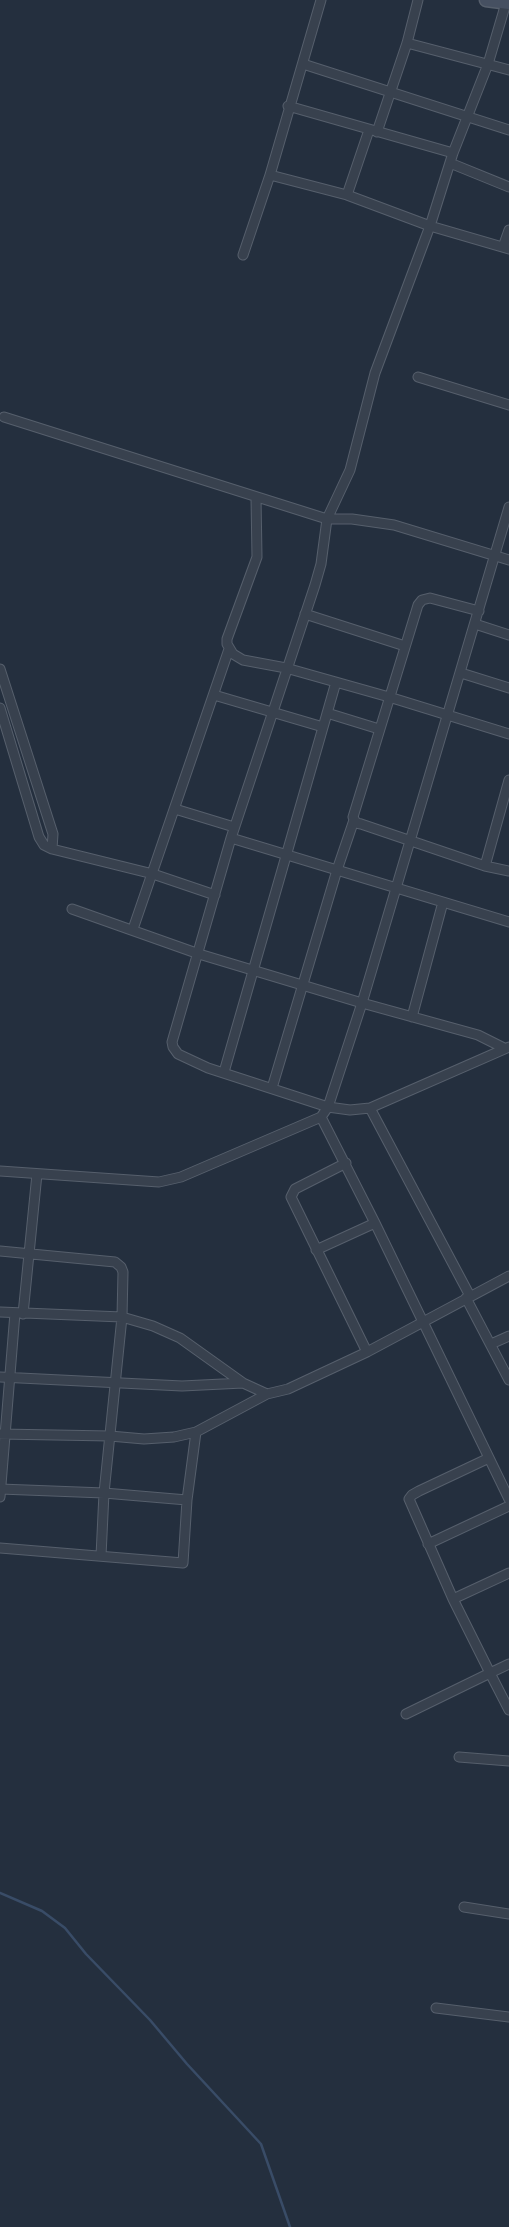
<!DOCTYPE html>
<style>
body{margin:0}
canvas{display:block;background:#242f3e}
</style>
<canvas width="509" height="2227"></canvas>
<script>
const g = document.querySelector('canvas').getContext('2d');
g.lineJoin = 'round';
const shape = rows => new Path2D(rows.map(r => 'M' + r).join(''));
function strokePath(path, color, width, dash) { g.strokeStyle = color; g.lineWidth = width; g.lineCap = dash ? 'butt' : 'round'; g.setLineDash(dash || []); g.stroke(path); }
strokePath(shape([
 [0,1893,42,1911,65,1928,86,1954,150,2020,187,2064,261,2144,290,2227]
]), '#394c67', 2.5);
const street = shape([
 [321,0,270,175,347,195,430,226,509,249],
 [407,43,509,70],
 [303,64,509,130],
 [288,106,453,153,430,226,375,373,350,470,327,519,321,564,315,585,231,838,172,1042,173,1047,178,1054,208,1068,328,1107,350,1110,370,1108,509,1047],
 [377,132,407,43,418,0],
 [453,153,488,64,506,3],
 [450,163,509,187],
 [347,195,369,130],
 [503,247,509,230],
 [243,255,270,175],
 [418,377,509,405],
 [4,417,327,519,352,519,394,525,509,560],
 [256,498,257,557,227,639,227,644,233,654,243,660,286,668,389,697,509,734],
 [479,611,430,598,422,600,418,605,353,817,356,823,361,824,485,866,509,871],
 [305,614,405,646],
 [475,624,509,635],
 [0,669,53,834,52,849],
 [461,673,509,688],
 [214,695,323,727],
 [0,708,39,837,44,845,52,849,153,874,215,895],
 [327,713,379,729],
 [175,809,234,827],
 [231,838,509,922],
 [485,866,509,780],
 [72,909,199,954,362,1003,478,1035,504,1048],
 [133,929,229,649],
 [412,1017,443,902],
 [224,1072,336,682],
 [272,1088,337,870,354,820],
 [370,1108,470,1296],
 [321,1117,375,1223,509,1499],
 [346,1163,295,1189,291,1197,367,1352],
 [0,1171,159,1182,181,1177,321,1117,328,1107,362,1003,509,507],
 [316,1250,375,1223],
 [0,1251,115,1262,121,1267,123,1272,122,1317,104,1493,101,1556],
 [466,1298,509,1380],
 [0,1312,122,1317,153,1326,180,1338,243,1383,267,1394,288,1389,367,1352,509,1276],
 [23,1314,37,1174],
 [491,1344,509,1336],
 [0,1377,182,1386,243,1383],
 [0,1434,110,1436,144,1439,174,1437,196,1432,267,1394],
 [489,1458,419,1491,412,1495,409,1499,453,1599,490,1673,509,1664],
 [0,1489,104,1493,187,1500],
 [0,1497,15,1313],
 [428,1544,509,1506],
 [0,1548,183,1563,187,1500,196,1432],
 [453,1599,509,1573],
 [406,1714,490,1673,509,1710],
 [459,1757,509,1761],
 [464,1907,509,1914],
 [436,2008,509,2017]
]);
const secondary = shape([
 [486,0,509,3]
]);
strokePath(street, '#565f6c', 11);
strokePath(secondary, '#565f6c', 15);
strokePath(street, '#38414e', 9);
strokePath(secondary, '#465061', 12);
</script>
